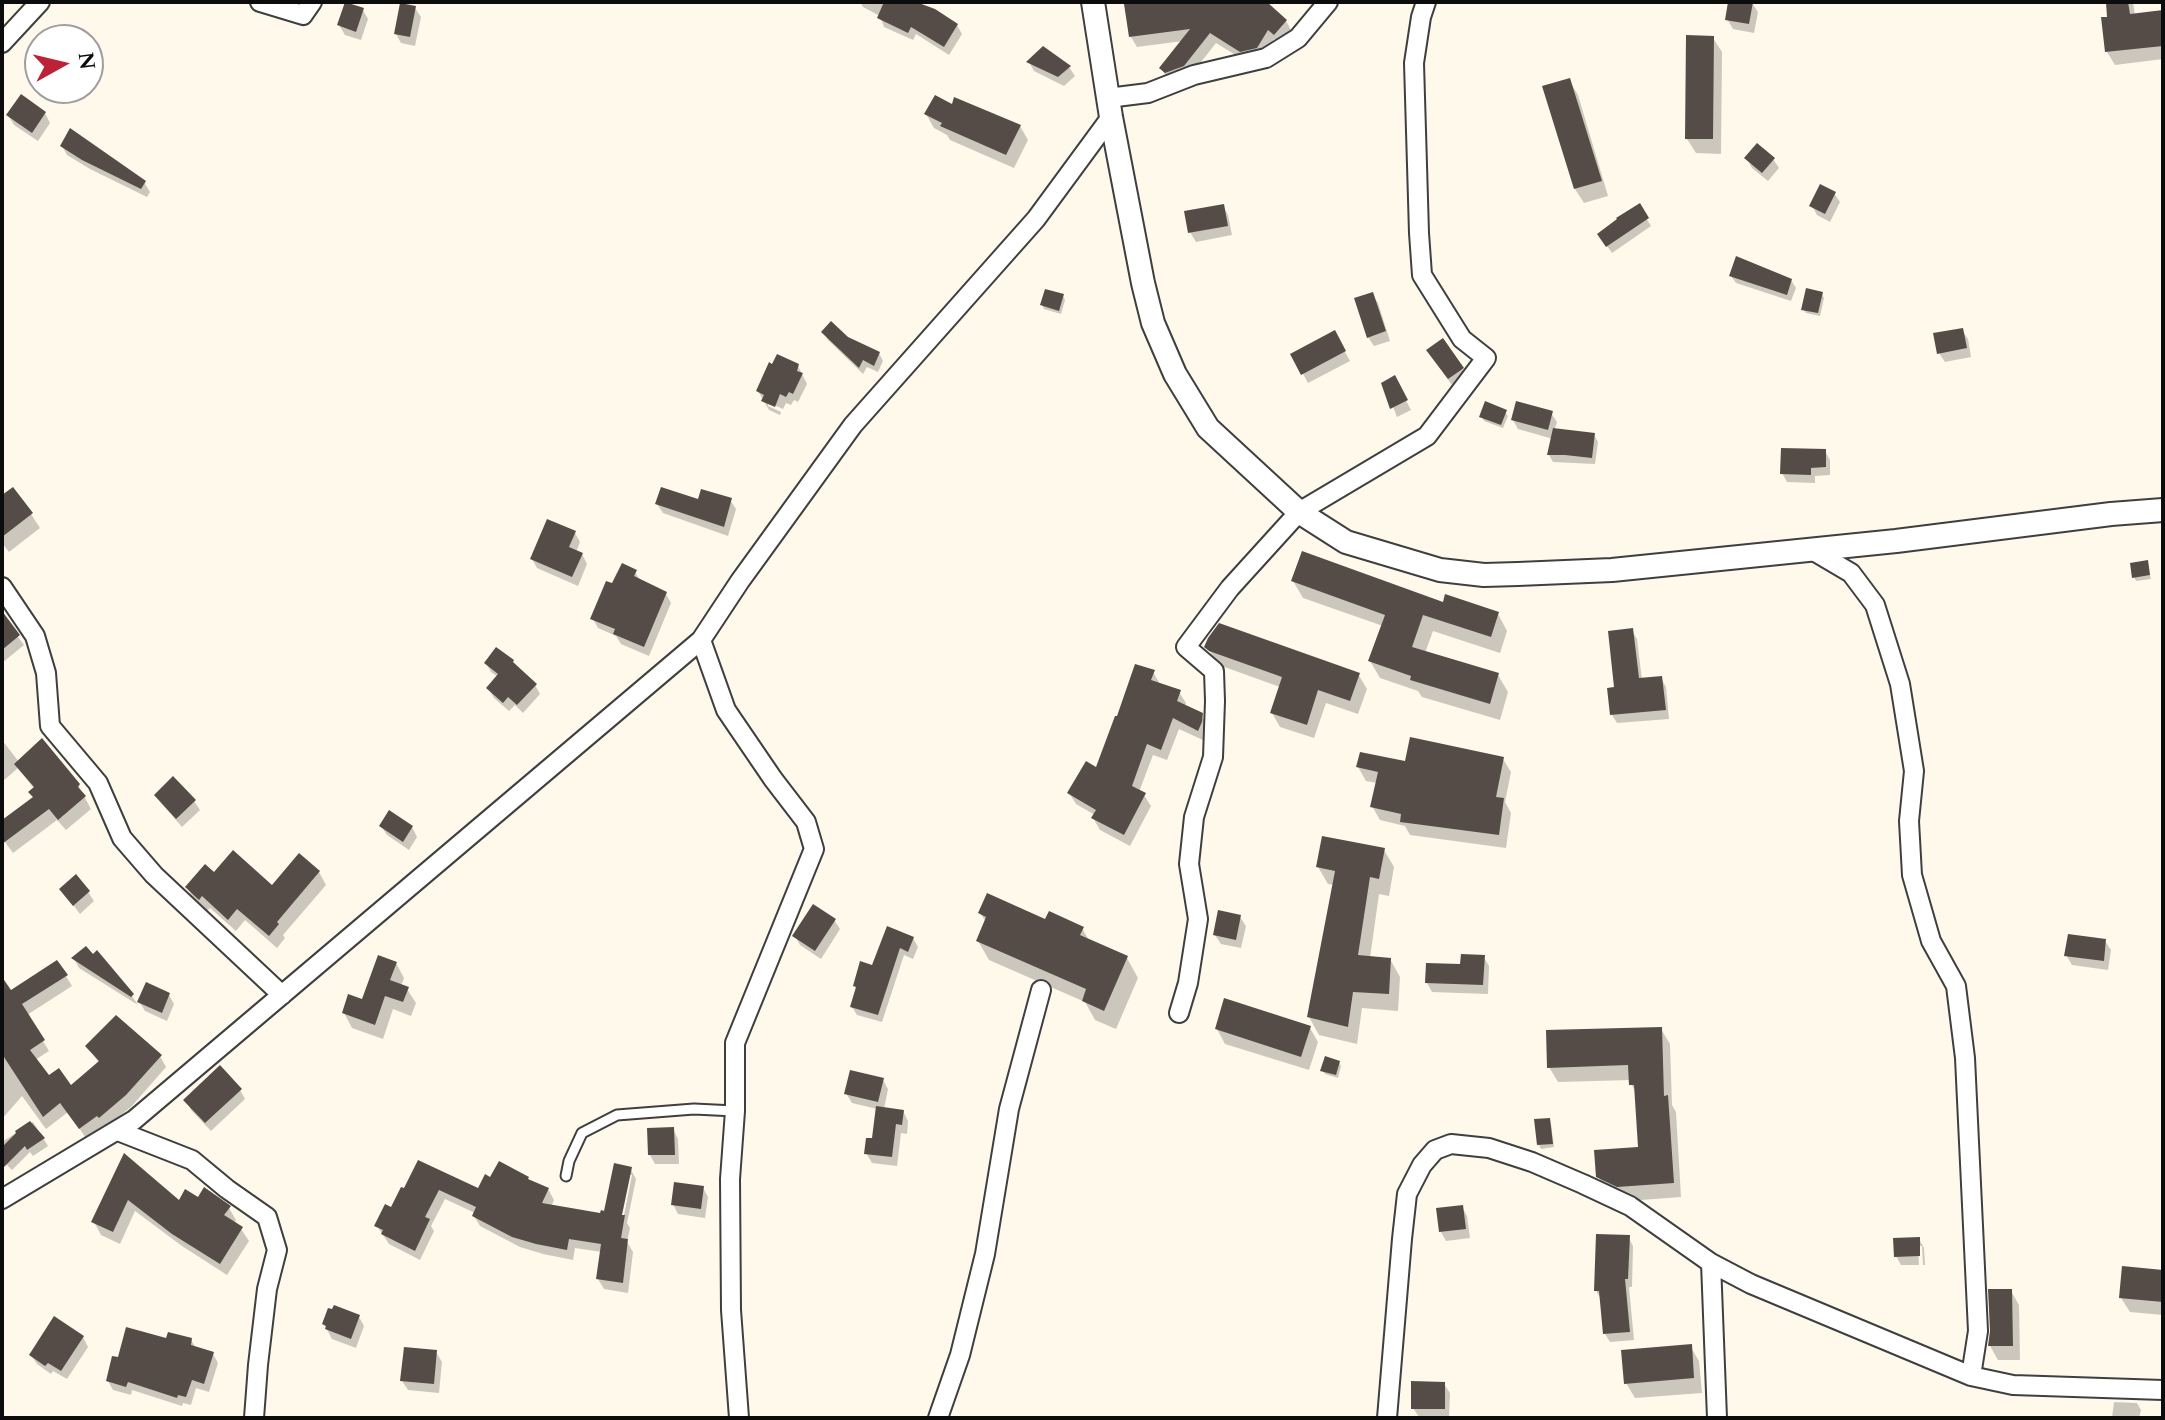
<!DOCTYPE html>
<style>
body{margin:0}
#map{position:relative;width:2165px;height:1420px;overflow:hidden;background:#fff9eb;font-family:Spectral,serif}
canvas{display:block}
.frame{position:absolute;inset:0;border:4px solid #0c0c0c;pointer-events:none}
.north{position:absolute;left:24px;top:24px;width:80px;height:80px;box-sizing:border-box;background:#fff;border:2px solid #9e9e9e;border-radius:50%;rotate:82deg;font-size:22px;font-weight:700;line-height:32px;text-align:center;color:#0c0c0c}
.north::after{content:'';display:block;margin:auto;width:28px;height:36px;background:#bc2338;clip-path:polygon(50% 0,100% 100%,50% 72%,0 100%)}
</style>
<div id="map">
<canvas width="2165" height="1420"></canvas>
<div class="frame"></div>
<div class="north">N</div>
</div>
<script>
const g = document.querySelector('canvas').getContext('2d');
g.lineJoin = 'round';
function fillPath(path, color) { g.fillStyle = color; g.fill(path, 'evenodd'); }
const shape = rows => new Path2D(rows.map(r => 'M' + r).join(''));
function strokePath(path, color, width, dash) { g.strokeStyle = color; g.lineWidth = width; g.lineCap = dash ? 'butt' : 'round'; g.setLineDash(dash || []); g.stroke(path); }
fillPath(shape([
 [860,2,913,2,957,25,962,34,949,55,916,34,913,40,884,27,880,16,863,7],
 [1126,2,1265,2,1286,21,1292,32,1281,44,1274,39,1263,58,1247,62,1216,43,1190,76,1168,79,1161,68,1183,41,1137,47,1131,37],
 [1730,2,1752,3,1758,12,1754,33,1733,29,1727,19],
 [2108,2,2133,2,2135,16,2163,12,2163,59,2115,65,2107,52,2110,18],
 [415,8,421,17,415,46,401,43,396,34],
 [363,10,368,19,361,40,345,35,339,25],
 [1713,38,1722,52,1721,154,1696,153,1687,139],
 [1043,48,1069,67,1075,76,1064,86,1034,71,1029,62],
 [1569,80,1578,95,1608,196,1584,203,1575,189],
 [45,113,50,123,38,141,14,125,8,115],
 [926,114,1020,126,1028,140,1014,168,950,140,947,135,934,128],
 [62,146,144,182,150,192,147,197,90,169,67,155],
 [1747,159,1773,159,1779,168,1768,181,1752,168],
 [1834,193,1840,202,1830,222,1817,215,1812,206],
 [1223,206,1228,215,1232,235,1196,242,1190,232],
 [1639,206,1651,226,1612,253,1604,242],
 [1731,276,1791,280,1796,288,1791,301,1736,283],
 [1372,294,1378,303,1390,341,1374,346,1368,337],
 [1822,294,1824,298,1820,316,1806,313,1803,309],
 [1063,296,1065,300,1061,314,1044,309,1042,305],
 [1962,330,1968,339,1971,357,1945,362,1939,353],
 [823,332,847,339,879,353,883,361,878,372,867,367,863,374,828,340],
 [1334,332,1350,361,1308,383,1293,355],
 [1434,360,1462,369,1467,378,1454,388],
 [798,366,807,384,798,402,794,400,791,405,786,403,783,409,768,402,768,406,781,412,780,415,769,410,758,391],
 [1394,378,1411,410,1397,417,1384,384],
 [1505,412,1508,416,1503,428,1484,421,1482,417],
 [1551,413,1557,422,1554,431,1594,435,1598,442,1595,464,1553,462,1549,455,1553,439,1518,429,1513,420],
 [1825,451,1830,460,1830,475,1815,476,1815,483,1787,482,1782,473],
 [2,493,31,514,40,528,9,552,2,543],
 [730,500,736,509,728,536,663,513,657,504],
 [575,533,580,542,576,552,582,554,587,564,578,586,537,568,532,559],
 [2147,562,2151,579,2136,581,2134,577],
 [635,572,641,582,666,594,671,603,649,656,621,644,616,636,598,628,593,619,613,585],
 [1293,581,1498,614,1507,631,1500,653,1433,631,1425,653,1498,675,1508,692,1500,720,1422,697,1418,691,1380,678,1370,661,1383,626,1303,598],
 [2,615,24,645,2,663],
 [1632,631,1637,639,1642,680,1661,678,1666,687,1669,719,1617,723,1612,715],
 [1207,647,1358,674,1367,689,1358,714,1326,703,1314,738,1280,727,1272,713,1280,687,1219,665],
 [486,663,535,685,540,694,523,713,515,705,509,711,494,698,488,688,498,677,491,672],
 [1153,672,1160,684,1179,692,1186,703,1185,707,1201,715,1208,727,1205,741,1179,729,1167,760,1153,755,1139,792,1144,795,1151,806,1130,846,1100,830,1093,818,1095,815,1076,804,1069,793,1097,770],
 [2,740,19,762,78,785,91,809,66,830,57,820,13,853,2,838,2,822,34,799,35,790,18,768,2,782],
 [1503,759,1511,772,1505,802,1511,813,1506,848,1410,835,1405,826,1380,820,1372,806,1377,783,1366,781,1358,767],
 [156,795,194,801,200,810,182,827,162,804],
 [381,826,412,827,417,837,409,850,387,835],
 [1384,850,1394,867,1389,896,1379,894,1370,958,1390,959,1400,977,1398,1011,1362,1008,1357,1044,1319,1035,1309,1017,1334,885,1328,884,1318,867],
 [319,872,326,885,283,935,285,938,277,948,245,920,236,931,210,908,207,911,194,900,187,887,214,875,273,888],
 [61,889,88,892,94,901,80,914],
 [980,913,1082,928,1090,942,1127,958,1138,978,1116,1029,1095,1020,1085,1002,989,960,978,941,986,922],
 [1240,917,1246,926,1241,948,1221,944,1215,935],
 [834,920,840,929,821,959,800,945,795,936],
 [913,938,918,947,913,959,904,955,882,1022,857,1015,852,1007,857,990,855,986,873,968],
 [2105,941,2111,950,2108,970,2072,965,2066,955],
 [1483,956,1489,966,1488,994,1432,992,1427,983],
 [74,959,132,996,138,1005,79,968],
 [396,963,404,978,401,986,407,989,416,1003,411,1016,393,1009,383,1039,352,1028,344,1013,364,1002],
 [66,976,72,986,27,1015,49,1051,35,1060,49,1078,71,1088,99,1063,87,1046,160,1056,166,1067,132,1106,106,1127,104,1125,86,1138,68,1112,46,1129,22,1096,2,1119,2,991,11,992],
 [147,985,169,995,174,1004,167,1021,145,1011,140,1003,139,1004],
 [1310,1028,1318,1042,1309,1070,1225,1044,1217,1029],
 [1661,1029,1670,1044,1672,1105,1676,1112,1681,1197,1627,1201,1607,1191,1598,1176,1640,1149,1637,1094,1631,1084,1631,1080,1558,1082,1549,1067],
 [1339,1062,1341,1066,1338,1078,1325,1074,1322,1070],
 [883,1080,888,1089,884,1109,903,1111,908,1121,907,1134,901,1133,897,1166,872,1163,866,1153,873,1141,877,1109,852,1103,846,1093],
 [240,1090,245,1099,211,1131,191,1110,186,1101],
 [1549,1120,1551,1124,1554,1147,1541,1149,1539,1145],
 [33,1122,48,1146,33,1156,30,1152,12,1170,2,1160,2,1142],
 [673,1129,678,1139,679,1164,655,1164,650,1155],
 [124,1156,179,1203,199,1200,229,1208,236,1220,234,1224,241,1229,249,1241,227,1275,182,1246,135,1211,120,1244,101,1235,94,1222],
 [419,1162,479,1191,548,1189,554,1200,551,1207,602,1216,605,1213,630,1168,636,1179,627,1223,630,1228,627,1242,633,1252,628,1293,604,1289,598,1279,602,1252,575,1248,573,1260,543,1254,520,1247,480,1226,474,1216,475,1213,445,1199,431,1226,434,1231,420,1260,389,1244,377,1226,392,1210,405,1191],
 [628,1175,632,1175,622,1225,618,1224],
 [703,1188,708,1197,705,1218,678,1214,673,1204],
 [1462,1207,1467,1216,1470,1238,1446,1241,1441,1232,1438,1210],
 [1628,1237,1633,1246,1632,1287,1629,1287,1634,1340,1610,1342,1605,1334,1601,1299,1596,1291],
 [1919,1239,1924,1248,1925,1265,1923,1265,1922,1246,1918,1246,1919,1265,1901,1265,1896,1256],
 [2163,1272,2163,1315,2130,1312,2121,1298],
 [2011,1291,2019,1305,2020,1360,1998,1360,1990,1346],
 [359,1317,364,1326,356,1348,332,1339,324,1324],
 [83,1337,88,1347,67,1379,53,1371,51,1374,37,1364,31,1355],
 [191,1340,196,1348,213,1354,218,1363,209,1392,196,1388,191,1405,183,1403,182,1406,132,1390,131,1395,113,1390,108,1381,120,1360,167,1341],
 [1690,1346,1699,1361,1702,1393,1635,1398,1626,1383],
 [436,1352,442,1362,439,1393,408,1390,402,1381],
 [1444,1384,1450,1393,1449,1418,1419,1417,1413,1408],
 [2114,1402,2137,1403,2141,1410,2139,1418,2112,1418]
]), '#0003');
fillPath(shape([
 [345,2,364,8,356,32,337,25],
 [884,2,916,2,935,9,958,24,944,47,911,27,908,33,877,18],
 [1138,2,1267,2,1287,20,1274,35,1268,30,1257,48,1240,52,1210,33,1184,66,1165,73,1159,68,1190,29,1129,37,1124,4],
 [1728,2,1753,2,1749,24,1725,20],
 [2106,2,2128,2,2130,14,2163,10,2163,46,2105,52,2101,17,2107,17],
 [400,3,416,6,410,37,394,34],
 [1686,35,1714,36,1713,139,1685,139],
 [1043,46,1071,66,1058,77,1026,62],
 [1570,78,1602,181,1574,189,1542,86],
 [21,94,46,112,32,133,6,115],
 [935,95,952,104,954,97,1021,125,1006,155,940,126,942,123,924,114],
 [70,128,146,181,141,189,82,160,60,146],
 [1757,143,1775,158,1762,173,1744,158],
 [1820,184,1836,192,1825,214,1809,206],
 [1640,203,1649,218,1606,247,1597,234,1617,219,1616,218],
 [1224,204,1228,226,1188,233,1184,211],
 [1736,256,1792,279,1787,295,1729,276],
 [1806,288,1823,292,1818,313,1801,310],
 [1045,289,1064,294,1059,311,1040,305],
 [1373,292,1386,331,1367,338,1354,298],
 [831,321,848,337,880,352,874,366,863,360,859,368,821,332],
 [1963,328,1967,348,1937,354,1933,333],
 [1335,330,1346,351,1301,375,1290,354],
 [1443,338,1464,368,1448,379,1426,350],
 [777,354,799,364,797,371,803,373,793,394,789,392,786,397,780,394,775,407,761,401,764,395,756,391,769,362,772,364],
 [1395,375,1408,400,1390,409,1381,383],
 [1485,401,1507,410,1501,425,1479,417],
 [1516,401,1553,411,1548,430,1511,420],
 [1553,428,1595,433,1592,458,1565,455,1547,455],
 [1781,448,1826,449,1826,467,1811,468,1811,475,1780,474],
 [13,487,33,513,2,537,2,495],
 [661,487,698,499,701,489,732,498,724,527,655,504],
 [547,519,576,531,569,547,583,553,572,577,530,559],
 [1302,551,1443,602,1445,594,1499,612,1491,637,1423,615,1412,647,1499,673,1490,704,1410,680,1411,676,1368,661,1385,615,1291,581],
 [2148,560,2150,575,2132,578,2130,563],
 [622,563,637,570,634,576,667,592,644,647,613,634,615,629,590,619,606,581,612,583],
 [2,611,20,635,2,650],
 [1219,623,1360,673,1350,701,1318,690,1307,725,1270,713,1282,677,1209,651,1204,647,1208,638],
 [1633,628,1639,678,1662,676,1666,710,1610,715,1607,688,1614,687,1608,631],
 [496,647,514,660,513,662,537,684,517,705,508,697,503,703,486,688,498,674,484,663],
 [1135,664,1155,670,1151,680,1181,690,1177,701,1203,713,1202,722,1198,731,1173,718,1161,750,1147,744,1132,786,1146,793,1124,835,1091,818,1096,810,1067,793,1086,761,1096,767,1115,716,1117,716],
 [1410,737,1504,757,1496,797,1504,798,1499,835,1400,822,1401,814,1370,807,1378,772,1356,767,1360,752,1405,761],
 [42,738,80,784,78,787,86,796,58,820,49,809,2,844,2,820,33,797,28,792,34,787,14,764],
 [173,776,196,800,176,819,154,795],
 [389,810,413,826,403,842,379,826],
 [1322,836,1385,848,1379,879,1370,877,1358,955,1391,958,1389,994,1353,992,1348,1027,1307,1017,1335,871,1316,867],
 [233,850,272,885,299,853,320,871,277,922,279,924,269,936,237,909,228,920,202,896,199,900,185,887,205,864,214,872],
 [76,874,90,891,73,906,59,889],
 [987,893,1045,919,1049,911,1084,927,1080,935,1128,956,1104,1011,1082,1001,1086,989,976,941,986,917,978,913],
 [813,904,836,919,815,951,792,936],
 [1218,910,1241,915,1236,940,1213,935],
 [887,926,914,937,908,952,900,948,878,1015,850,1007,856,987,853,986,860,961,872,965],
 [2068,934,2106,939,2104,961,2064,956],
 [86,946,93,954,97,950,134,994,131,997,71,958],
 [1461,954,1485,955,1483,985,1425,983,1426,963,1460,964],
 [378,955,397,962,390,980,409,987,403,1002,385,996,375,1025,342,1013,348,994,362,999],
 [57,960,68,975,22,1004,45,1040,30,1050,49,1075,59,1068,71,1085,99,1061,85,1046,116,1015,162,1055,126,1095,99,1118,97,1116,79,1129,60,1103,43,1117,2,1054,2,977,11,990],
 [146,982,170,993,162,1013,137,1002],
 [1224,998,1311,1026,1301,1057,1215,1029],
 [1662,1027,1664,1096,1668,1095,1674,1183,1617,1187,1596,1177,1594,1150,1638,1147,1634,1085,1629,1085,1628,1065,1547,1068,1546,1030],
 [1325,1056,1340,1061,1336,1075,1320,1071],
 [220,1065,242,1089,205,1123,183,1100],
 [850,1070,884,1078,878,1102,844,1094],
 [876,1106,904,1110,902,1125,896,1124,892,1157,864,1154,866,1138,872,1138],
 [1550,1118,1553,1144,1537,1145,1534,1119],
 [30,1121,45,1138,27,1150,25,1146,2,1169,2,1147,16,1133,15,1131],
 [674,1127,675,1155,648,1155,647,1128],
 [124,1153,179,1200,185,1189,198,1197,204,1187,231,1206,224,1215,243,1227,220,1264,172,1234,128,1200,113,1232,91,1222],
 [418,1160,478,1188,485,1174,490,1177,499,1161,529,1177,528,1179,549,1188,542,1203,600,1213,601,1210,604,1211,614,1163,632,1167,622,1215,625,1215,621,1238,628,1239,623,1283,596,1279,601,1244,569,1239,567,1250,536,1244,512,1237,472,1216,476,1207,439,1190,425,1217,430,1219,415,1251,381,1234,383,1230,374,1226,385,1204,391,1207,401,1187,404,1188],
 [674,1182,704,1186,701,1209,671,1205],
 [1463,1205,1466,1229,1439,1232,1436,1208],
 [1596,1234,1630,1235,1628,1279,1625,1279,1630,1332,1603,1334,1599,1291,1594,1291],
 [1920,1237,1920,1256,1894,1257,1893,1238],
 [2122,1266,2163,1270,2163,1302,2119,1298],
 [1988,1289,2012,1289,2013,1346,1988,1346,1990,1331],
 [334,1305,360,1315,351,1339,325,1329,326,1326,322,1324,328,1308,332,1309],
 [54,1316,84,1336,61,1371,48,1363,45,1366,29,1355],
 [126,1327,166,1338,168,1332,192,1338,191,1345,214,1352,204,1384,192,1380,186,1397,178,1395,177,1398,128,1382,126,1387,106,1381,112,1356,118,1357],
 [1692,1344,1694,1378,1624,1384,1621,1350],
 [404,1347,437,1350,434,1384,400,1381],
 [1411,1381,1445,1382,1445,1409,1411,1409]
]), '#554c48');
const service = shape([
 [566,1176,569,1161,582,1133,617,1115,694,1109,735,1111]
]);
const minor = shape([
 [260,2,303,15,312,2],
 [2,43,40,2],
 [1108,98,1148,93,1194,75,1266,58,1298,38,1328,2],
 [1812,550,1851,573,1875,605,1900,684,1914,771,1909,821,1912,875,1931,941,1956,986,1965,1058,1978,1331,1971,1376],
 [2,587,35,636,46,673,50,726,98,783,122,838,154,875,282,995],
 [701,640,726,710,773,779,806,822,814,849,735,1043,735,1111,730,1179,731,1310,739,1418],
 [1179,1013,1188,983,1198,919,1189,864,1194,817,1213,757,1215,701,1214,671,1186,647,1230,588,1299,512,1427,436,1486,358,1462,339,1422,275,1419,233,1414,63,1421,17,1426,2],
 [118,1131,192,1160,227,1189,267,1217,277,1250,267,1289,258,1365,254,1418],
 [2,1199,134,1120,701,640,740,581,853,425,1036,219,1111,117],
 [1711,1263,1717,1418],
 [938,1418,960,1355,985,1254,1009,1109,1041,990],
 [1387,1418,1402,1239,1407,1194,1422,1165,1435,1150,1451,1144,1489,1148,1532,1162,1583,1184,1630,1206,1711,1263,1751,1284,1971,1376,2013,1385,2163,1390]
]);
const tertiary = shape([
 [1093,2,1111,117,1143,283,1153,323,1175,374,1208,428,1299,512,1346,542,1440,570,1484,575,1518,574,1612,570,1896,541,2111,514,2163,510]
]);
strokePath(service, '#3f3f3f', 13);
strokePath(minor, '#3f3f3f', 22);
strokePath(tertiary, '#3f3f3f', 26);
strokePath(service, '#fff', 9);
strokePath(minor, '#fff', 18);
strokePath(tertiary, '#fff', 22);
</script>
